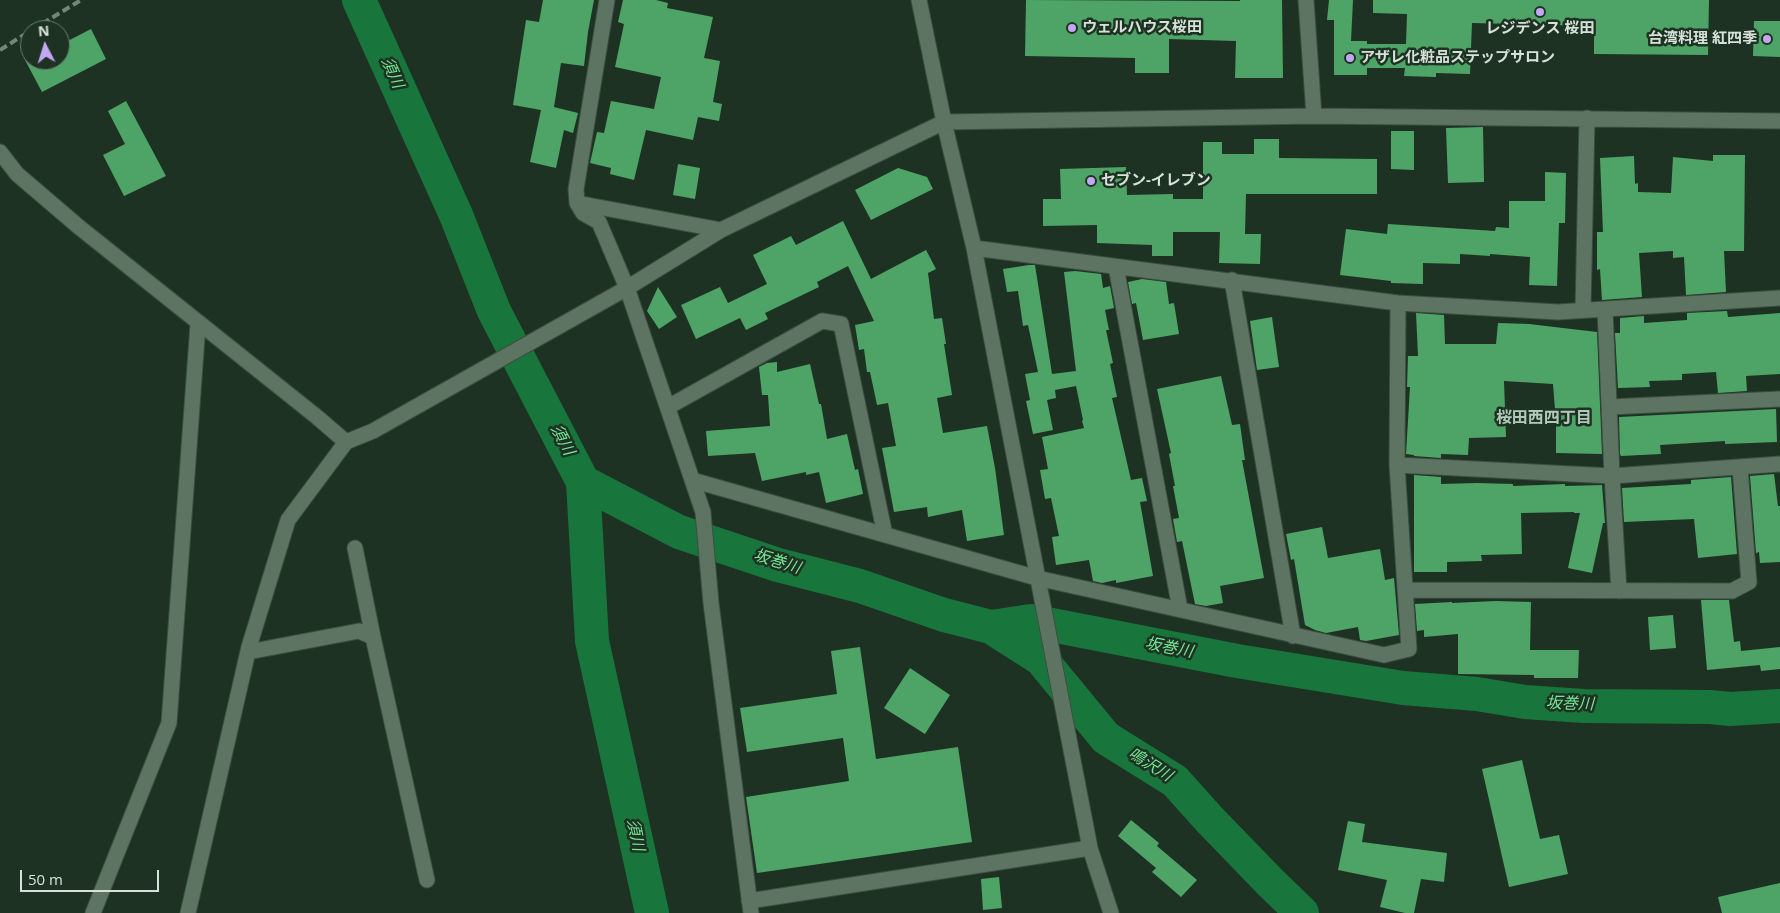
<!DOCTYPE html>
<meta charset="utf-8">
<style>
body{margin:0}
#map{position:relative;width:1780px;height:913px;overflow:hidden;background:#1e3223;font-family:"Open Sans",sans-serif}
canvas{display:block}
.north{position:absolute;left:20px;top:20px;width:50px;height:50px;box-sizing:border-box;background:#1e3223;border:1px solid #68786b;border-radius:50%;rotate:355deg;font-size:14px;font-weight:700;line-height:20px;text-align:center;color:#d6e2d8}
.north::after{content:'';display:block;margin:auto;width:18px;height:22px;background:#c3a7f2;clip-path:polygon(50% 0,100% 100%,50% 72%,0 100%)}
.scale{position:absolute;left:20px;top:870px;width:139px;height:22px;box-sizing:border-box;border:2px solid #d6e2d8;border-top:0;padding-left:6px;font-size:15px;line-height:18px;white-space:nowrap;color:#d6e2d8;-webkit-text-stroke:4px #1e3223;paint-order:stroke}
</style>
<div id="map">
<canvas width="1780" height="913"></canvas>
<div class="north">N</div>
<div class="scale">50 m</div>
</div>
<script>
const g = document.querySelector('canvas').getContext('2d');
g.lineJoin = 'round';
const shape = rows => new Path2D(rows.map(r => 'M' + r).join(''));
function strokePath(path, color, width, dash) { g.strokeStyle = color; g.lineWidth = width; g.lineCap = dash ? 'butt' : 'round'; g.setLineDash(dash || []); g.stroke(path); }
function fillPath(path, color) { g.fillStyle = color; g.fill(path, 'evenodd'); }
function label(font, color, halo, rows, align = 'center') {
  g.font = font + ' "Open Sans","Noto Sans JP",sans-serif'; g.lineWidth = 5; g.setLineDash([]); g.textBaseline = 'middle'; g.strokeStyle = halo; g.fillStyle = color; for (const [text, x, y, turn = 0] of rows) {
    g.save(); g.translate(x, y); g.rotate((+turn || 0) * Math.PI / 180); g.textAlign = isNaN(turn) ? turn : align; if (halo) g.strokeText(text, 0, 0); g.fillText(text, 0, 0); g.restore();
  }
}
strokePath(shape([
 [359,0,456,215,494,311,583,482,592,641,652,913],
 [583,482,679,532,778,565,860,586,944,615,991,627,1031,621,1237,661,1403,688,1477,694,1525,702,1584,706,1710,707,1730,709,1780,706],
 [991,627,1041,659,1106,738,1175,781,1209,819,1270,882,1302,913]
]), '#18763c', 34);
fillPath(shape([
 [543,0,594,0,588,32,584,66,561,63,554,107,578,113,573,133,564,130,556,168,530,162,541,110,513,105,526,20,539,22],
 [623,0,656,0,668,3,667,8,713,17,704,58,720,61,713,102,722,104,719,121,698,117,693,140,646,130,634,180,610,174,611,168,590,163,597,132,604,133,611,101,654,109,661,77,615,67,624,24,618,22],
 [1026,0,1240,1,1240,0,1282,0,1283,78,1235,78,1236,41,1169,39,1169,73,1135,73,1135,58,1025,56],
 [1329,0,1353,0,1351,41,1367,41,1367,44,1406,44,1407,14,1373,13,1373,0,1709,0,1708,55,1594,54,1594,26,1472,23,1470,74,1436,73,1436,77,1404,76,1405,68,1367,68,1367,75,1334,75,1334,20,1327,20],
 [1754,21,1780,21,1780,57,1753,56],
 [91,29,106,59,42,92,25,60,60,60,60,45],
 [126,101,166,176,124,196,103,155,125,144,108,111],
 [1483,127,1484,182,1448,183,1446,128],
 [1391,131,1414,131,1414,170,1391,169],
 [1254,139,1279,139,1279,158,1377,159,1377,194,1246,194,1245,234,1261,234,1260,264,1219,263,1220,232,1173,232,1173,256,1152,256,1152,245,1097,243,1097,225,1043,226,1043,199,1061,199,1060,169,1126,167,1127,195,1173,194,1173,199,1203,199,1203,142,1222,142,1222,154,1254,154],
 [1713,155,1745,155,1744,251,1724,251,1726,292,1686,295,1684,257,1673,258,1673,251,1639,253,1642,297,1602,300,1600,269,1597,270,1597,232,1603,232,1600,158,1634,156,1635,184,1638,183,1638,192,1671,193,1673,157,1713,161],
 [678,164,700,168,695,199,673,195],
 [898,168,927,177,933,189,871,220,855,190],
 [1545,172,1566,173,1565,223,1559,223,1557,286,1529,285,1530,257,1490,254,1490,256,1460,254,1460,264,1423,263,1423,284,1391,283,1391,281,1340,275,1346,229,1387,234,1388,224,1495,231,1496,227,1509,228,1509,201,1545,201],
 [843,221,871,279,926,250,936,269,928,273,934,319,942,318,946,344,944,344,952,395,937,398,943,433,987,426,995,468,1004,535,967,541,962,510,928,517,927,507,894,512,882,448,896,446,888,403,877,405,870,372,867,372,864,349,859,350,855,325,874,321,848,266,817,282,819,287,765,313,768,319,746,330,740,318,696,339,681,305,720,287,728,303,767,284,753,255,791,236,796,245],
 [1029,265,1035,265,1052,374,1076,371,1064,272,1075,271,1101,274,1103,288,1110,286,1114,308,1105,310,1109,330,1106,330,1113,363,1110,364,1117,397,1112,398,1131,480,1142,478,1147,501,1140,502,1153,576,1116,583,1116,580,1102,583,1093,581,1089,560,1056,565,1052,537,1059,536,1051,498,1045,499,1040,470,1048,469,1042,437,1084,428,1082,421,1083,420,1076,386,1055,390,1056,398,1047,400,1053,430,1033,434,1026,401,1030,400,1025,374,1038,372,1028,325,1023,326,1018,291,1007,292,1003,269],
 [1142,279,1166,282,1169,304,1174,303,1179,334,1143,340,1136,303,1132,304,1128,282],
 [658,287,677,317,659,329,647,311],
 [1727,311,1728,317,1780,313,1780,374,1746,376,1747,391,1718,393,1716,372,1682,374,1682,380,1649,381,1650,387,1618,388,1615,333,1620,333,1620,318,1644,316,1644,323,1687,320,1687,313],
 [1416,313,1444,315,1445,344,1496,344,1498,323,1529,324,1597,332,1602,454,1556,453,1556,423,1553,384,1504,381,1506,437,1469,438,1468,455,1441,454,1441,458,1414,456,1414,455,1406,454,1410,387,1407,387,1408,356,1418,356],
 [1272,317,1279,367,1257,370,1250,321],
 [777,362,777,372,810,364,819,404,821,404,827,439,847,434,855,470,858,469,863,494,826,503,819,472,806,475,806,472,762,481,755,453,708,456,706,431,770,426,768,395,762,395,759,367,767,363],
 [1221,376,1232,425,1240,424,1245,460,1242,460,1264,578,1220,586,1223,603,1206,606,1195,604,1182,541,1177,542,1173,519,1179,518,1173,486,1175,486,1169,454,1171,453,1157,389],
 [1776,409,1777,442,1725,444,1725,441,1660,445,1661,454,1621,456,1620,454,1619,417],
 [1774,474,1778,506,1780,506,1780,562,1760,563,1759,552,1756,553,1750,476],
 [1414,475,1441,477,1441,484,1477,483,1513,484,1513,486,1565,484,1565,486,1602,485,1605,523,1603,523,1592,573,1568,568,1580,513,1574,513,1574,512,1521,513,1522,554,1481,555,1482,561,1447,562,1447,572,1414,572],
 [1731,477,1737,554,1698,558,1694,519,1624,522,1622,488,1691,484,1691,480],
 [1322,527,1328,558,1380,549,1385,580,1394,578,1399,635,1366,641,1360,640,1358,627,1326,633,1315,630,1305,625,1294,559,1291,560,1286,534],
 [1701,600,1729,600,1734,642,1740,641,1741,651,1780,647,1780,669,1761,671,1760,665,1707,670],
 [1496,601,1531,602,1530,650,1579,650,1578,678,1534,678,1534,675,1458,674,1458,634,1424,637,1424,630,1417,631,1415,604,1452,602,1452,603],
 [1673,615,1676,648,1650,650,1648,617],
 [860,647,876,759,958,747,972,842,757,873,746,797,849,781,843,738,747,752,740,708,837,694,831,651],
 [910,668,950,695,925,734,884,708],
 [1522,760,1540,839,1559,835,1568,874,1509,887,1482,769],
 [1131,820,1159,843,1157,846,1197,880,1181,897,1152,872,1156,868,1118,836],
 [1348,821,1365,824,1362,842,1447,853,1444,882,1421,879,1414,913,1405,913,1380,907,1387,880,1338,870],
 [999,877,1002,908,983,910,981,879],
 [1780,883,1780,913,1722,913,1718,897]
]), '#4ea467');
const minor = shape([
 [607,0,576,189,577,203,583,213,599,222,627,288,703,512,711,603,751,913],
 [919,0,944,122,974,248,1090,848,1111,913],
 [1306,0,1314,116],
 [0,152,17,174,79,227,317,417,346,442],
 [577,203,721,230],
 [974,248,1398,303,1558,312,1780,298],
 [1116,267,1180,609],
 [1232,280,1293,636],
 [1605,309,1612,476,1619,591],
 [1583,310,1587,118],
 [668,407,822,321,841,324,885,535],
 [1609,407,1780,399],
 [1397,465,1612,476,1780,464],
 [692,480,1037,578,1384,655,1409,649,1397,465,1398,303],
 [355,548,373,637],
 [1406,590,1732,591,1749,582,1740,468],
 [248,652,359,631,373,637,427,880],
 [749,901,1090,848],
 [93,913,169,723,198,324],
 [188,913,249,647,288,520,346,442,373,431,627,288,721,230,944,122,1314,116,1780,121]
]);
strokePath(minor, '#3d4e41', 17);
strokePath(minor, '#5e7463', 15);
strokePath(shape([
 [32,30,81,0],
 [0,50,30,31]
]), '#758578', 4, [8, 4]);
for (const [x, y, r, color] of [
 [1540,12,5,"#c3a7f2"],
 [1072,28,5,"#c3a7f2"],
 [1767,39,5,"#c3a7f2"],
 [1350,58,5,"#c3a7f2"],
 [1091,181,5,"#c3a7f2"]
]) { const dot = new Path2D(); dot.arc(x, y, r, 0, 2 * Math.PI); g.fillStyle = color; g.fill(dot); strokePath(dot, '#1e3223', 2); }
label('bold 15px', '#d6e2d8', '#1e3223', [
 ["ウェルハウス桜田",1082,28],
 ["レジデンス 桜田",1540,29,"center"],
 ["台湾料理 紅四季",1757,39,"right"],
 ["アザレ化粧品ステップサロン",1360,58],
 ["セブン-イレブン",1101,181]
], 'left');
label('italic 16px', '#75e594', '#1e3223', [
 ["須川",392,73,66],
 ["須川",562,440,62],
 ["坂巻川",777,562,17],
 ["坂巻川",1169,648,11],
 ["坂巻川",1570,704,2],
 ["鳴沢川",1150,765,32],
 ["須川",635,835,78]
]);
label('bold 16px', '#b1c9b6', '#1e3223', [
 ["桜田西四丁目",1544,418]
]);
</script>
